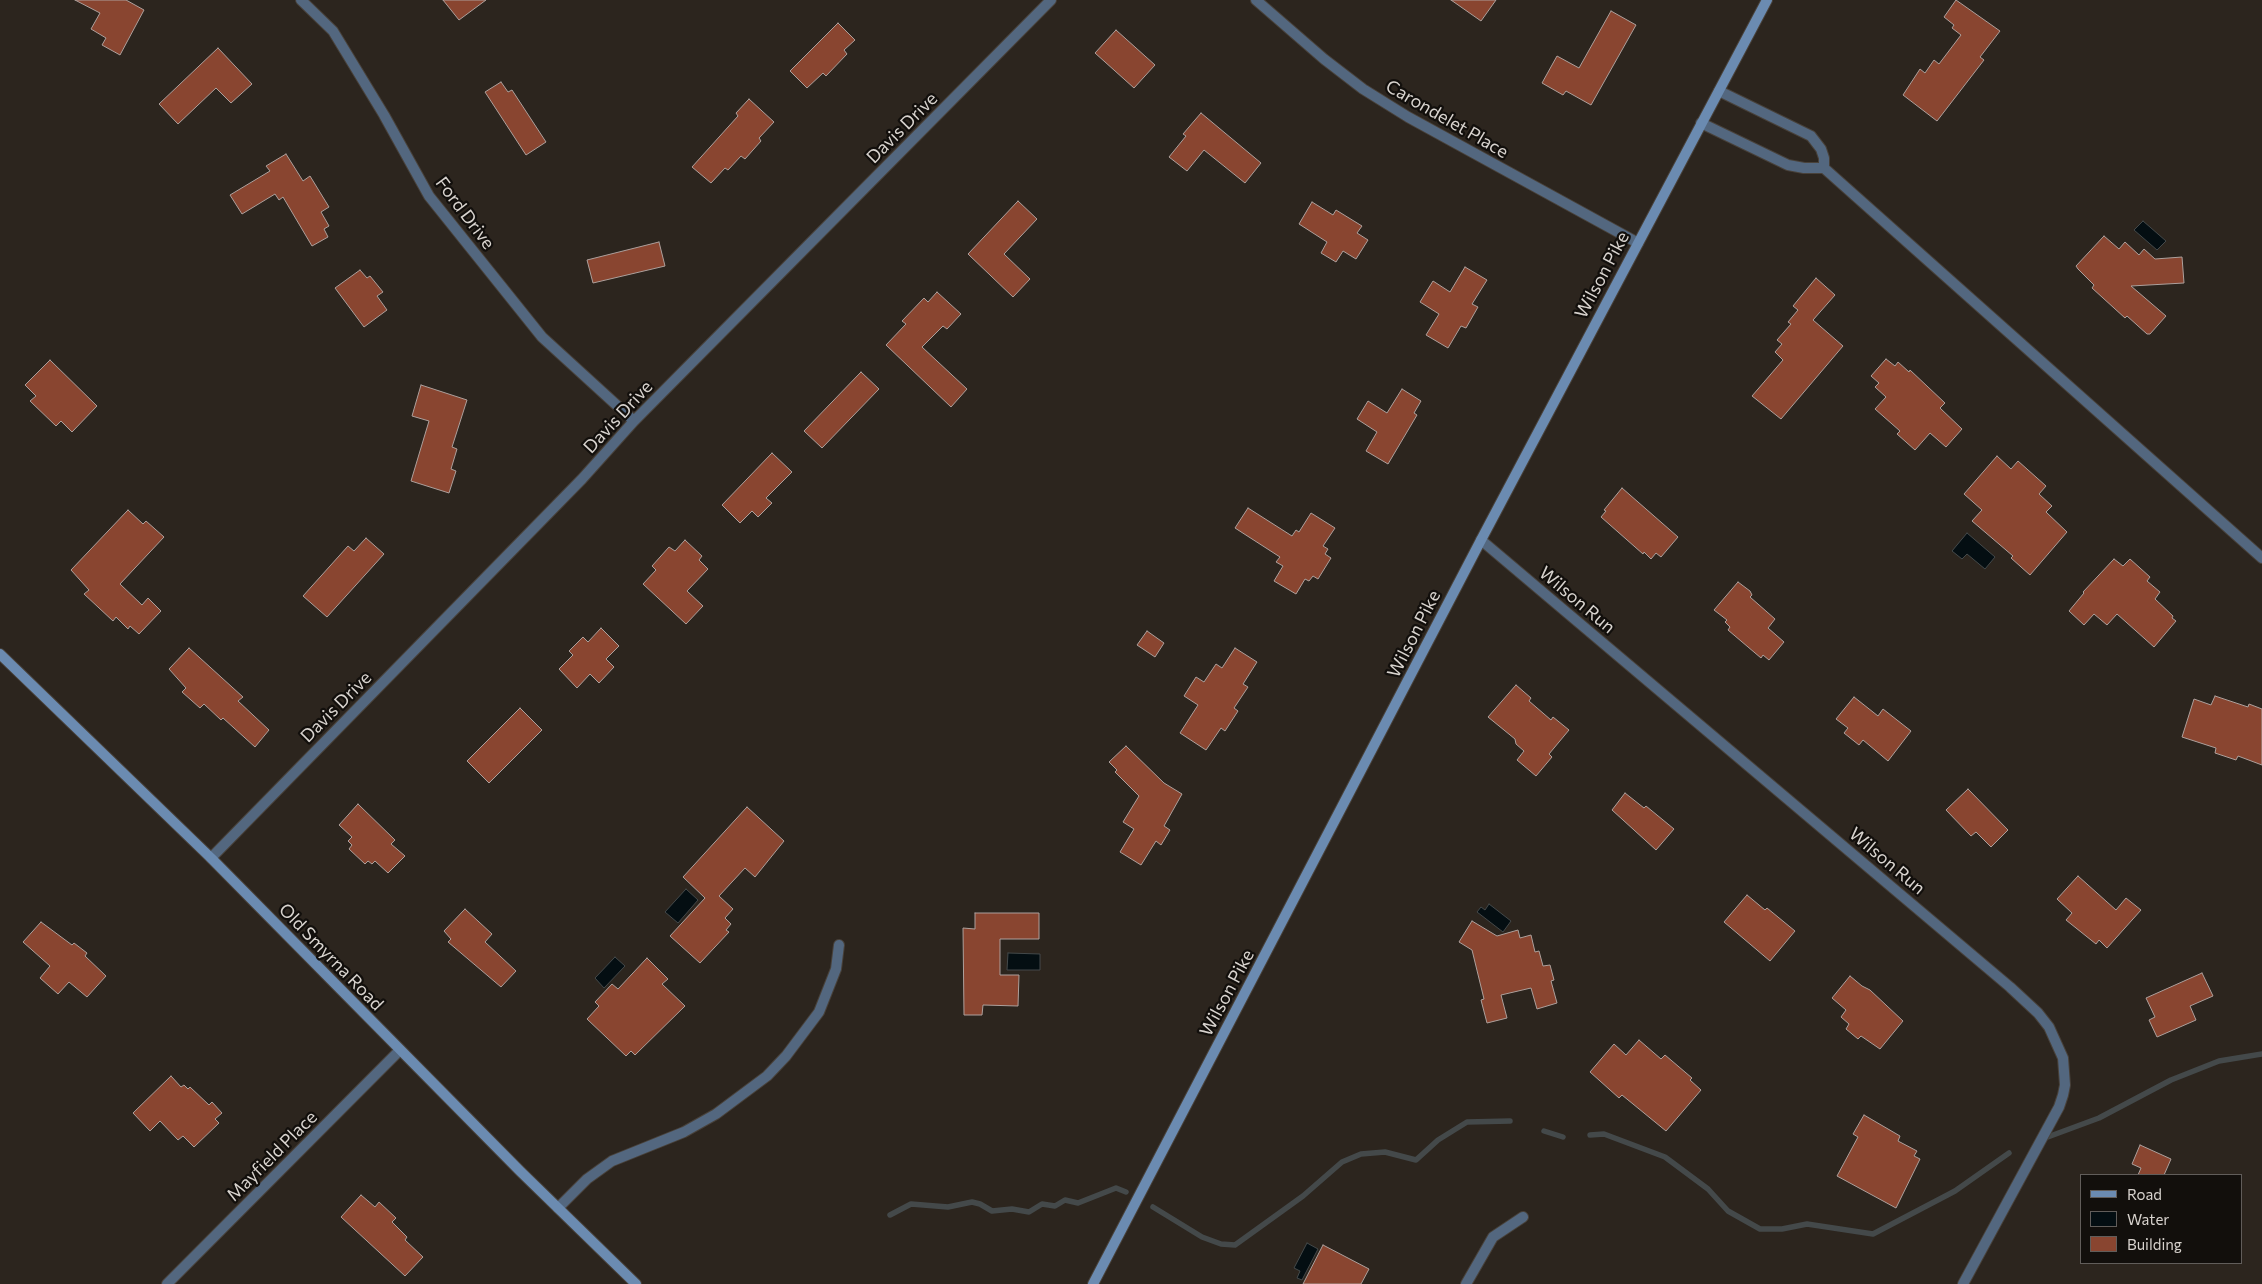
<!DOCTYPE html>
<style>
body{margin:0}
#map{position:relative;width:2262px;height:1284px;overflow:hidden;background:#2c251e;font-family:Commissioner,sans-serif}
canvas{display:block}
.legend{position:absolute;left:2080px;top:1174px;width:162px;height:90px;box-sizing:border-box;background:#120f0c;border:1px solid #615d5a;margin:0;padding:6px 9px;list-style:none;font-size:15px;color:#d8d3ce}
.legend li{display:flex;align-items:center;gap:10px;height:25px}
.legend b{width:25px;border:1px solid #615d5a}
</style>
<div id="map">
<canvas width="2262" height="1284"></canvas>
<ul class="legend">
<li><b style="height:6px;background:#6b8bb1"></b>Road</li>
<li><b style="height:14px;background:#040e12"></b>Water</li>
<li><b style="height:14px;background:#894530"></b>Building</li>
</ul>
</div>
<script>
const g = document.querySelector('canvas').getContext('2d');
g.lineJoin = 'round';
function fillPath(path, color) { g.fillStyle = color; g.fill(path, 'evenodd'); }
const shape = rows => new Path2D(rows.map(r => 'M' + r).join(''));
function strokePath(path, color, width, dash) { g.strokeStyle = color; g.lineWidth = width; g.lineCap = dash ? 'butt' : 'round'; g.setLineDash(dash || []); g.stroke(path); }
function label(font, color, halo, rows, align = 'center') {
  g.font = font + ' Commissioner,sans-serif'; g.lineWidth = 4.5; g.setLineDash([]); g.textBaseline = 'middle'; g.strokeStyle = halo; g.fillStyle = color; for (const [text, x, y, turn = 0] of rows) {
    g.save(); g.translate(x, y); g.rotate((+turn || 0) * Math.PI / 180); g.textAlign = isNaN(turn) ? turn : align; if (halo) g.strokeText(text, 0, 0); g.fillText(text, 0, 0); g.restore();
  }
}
const water = shape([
 [2143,221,2166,241,2157,250,2134,230,2143,221],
 [1967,533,1995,557,1985,569,1967,554,1962,559,1952,551,1967,533],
 [686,889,698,900,678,923,665,912,686,889],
 [1489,904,1511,921,1503,932,1477,912,1481,907,1485,910,1489,904],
 [1008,953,1040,954,1040,970,1007,970,1008,953],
 [615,957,625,966,604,988,595,978,615,957],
 [1307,1243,1318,1249,1302,1280,1297,1278,1300,1271,1294,1268,1307,1243]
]);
fillPath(water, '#040e12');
strokePath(water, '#44494a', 1);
strokePath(shape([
 [1544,1131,1563,1137],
 [1590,1135,1604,1134,1665,1157,1708,1189,1728,1211,1760,1229,1782,1229,1807,1224,1873,1234,1955,1191,2009,1153],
 [2045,1138,2099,1118,2171,1080,2219,1061,2262,1054],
 [1153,1207,1202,1237,1221,1244,1235,1245,1303,1196,1342,1162,1361,1154,1385,1152,1416,1160,1438,1140,1467,1122,1510,1121],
 [890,1215,911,1204,948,1207,972,1202,980,1204,992,1211,1012,1209,1029,1212,1042,1204,1055,1206,1065,1200,1078,1203,1116,1188,1126,1192]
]), '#44494a', 5.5);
const building = shape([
 [75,0,126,0,144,10,120,55,102,45,106,38,91,29,100,13,75,0],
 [443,0,486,0,459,20,443,0],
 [1451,0,1496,0,1481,21,1451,0],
 [1956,0,2000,31,1980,57,1984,60,1937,121,1903,95,1920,69,1925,73,1934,60,1939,64,1961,35,1952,28,1954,25,1944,17,1956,0],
 [1611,11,1636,25,1591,105,1566,91,1563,95,1542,83,1557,56,1579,68,1611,11],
 [838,23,855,40,844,50,847,54,826,76,823,73,807,88,790,71,838,23],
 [1116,30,1155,65,1134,88,1095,53,1116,30],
 [218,48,252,84,231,103,216,88,178,124,159,104,218,48],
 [501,82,508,92,512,90,546,142,526,155,485,92,501,82],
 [749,99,774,122,759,138,761,141,745,159,741,156,728,170,725,168,711,183,692,167,738,116,736,113,749,99],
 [1201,113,1261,163,1245,183,1204,150,1187,171,1169,157,1186,136,1183,134,1201,113],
 [286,154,303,181,310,176,329,207,321,212,329,226,324,229,328,237,312,246,283,197,279,200,275,194,242,214,230,195,270,171,266,166,286,154],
 [1018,201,1037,219,1004,254,1030,279,1013,297,968,254,1018,201],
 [1312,202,1333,215,1336,210,1362,226,1357,233,1368,240,1356,259,1343,251,1336,262,1321,253,1327,242,1299,224,1312,202],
 [2104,236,2119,249,2125,242,2139,255,2144,249,2155,259,2182,257,2184,283,2131,286,2166,316,2150,334,2147,334,2127,316,2125,318,2092,288,2094,285,2078,269,2076,266,2104,236],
 [659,242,665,266,593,283,587,260,659,242],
 [1465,267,1487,280,1472,304,1478,307,1466,328,1461,326,1448,348,1426,335,1439,314,1420,302,1433,281,1450,292,1465,267],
 [360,270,367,278,370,276,383,292,377,296,387,310,364,327,335,288,360,270],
 [1816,278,1835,295,1813,320,1843,346,1781,419,1752,396,1783,360,1775,352,1782,344,1777,340,1791,324,1788,322,1798,310,1793,306,1816,278],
 [937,292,961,314,947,329,943,326,922,347,967,389,951,407,886,345,906,324,902,321,924,298,928,302,937,292],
 [1886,359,1895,366,1898,362,1909,372,1910,370,1945,403,1940,408,1962,429,1946,447,1930,433,1915,450,1897,434,1900,431,1875,409,1886,397,1875,387,1879,383,1871,376,1886,359],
 [50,360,97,406,72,432,61,421,56,426,30,401,36,396,25,385,50,360],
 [861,372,879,389,822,448,804,431,861,372],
 [421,385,467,400,452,447,457,449,451,469,456,471,449,493,411,481,429,421,412,416,421,385],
 [1402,389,1421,401,1414,413,1417,415,1388,464,1366,451,1377,432,1357,419,1368,401,1387,413,1402,389],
 [772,453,792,472,766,498,772,503,758,517,752,511,740,523,722,505,772,453],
 [1997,456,2011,469,2018,461,2046,486,2039,494,2052,506,2046,512,2067,532,2030,575,2011,558,2013,556,1972,521,1982,510,1964,494,1997,456],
 [1622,488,1678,537,1661,557,1656,553,1651,559,1644,552,1643,554,1601,517,1606,511,1604,510,1622,488],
 [1248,508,1292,536,1296,530,1299,532,1311,513,1335,528,1323,546,1328,549,1325,554,1331,558,1318,579,1313,576,1309,581,1305,579,1296,594,1274,581,1283,566,1276,562,1280,557,1235,528,1248,508],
 [128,510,143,524,146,521,164,537,120,584,142,605,148,598,161,611,139,634,130,626,128,629,116,617,113,621,84,594,89,590,71,570,128,510],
 [366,538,384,554,327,617,303,596,348,546,354,551,366,538],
 [685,540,702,556,699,560,708,569,687,591,703,606,686,624,643,584,656,570,652,566,669,547,675,551,685,540],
 [2114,559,2123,566,2130,559,2150,577,2147,581,2160,592,2155,599,2173,616,2172,618,2176,621,2154,647,2117,614,2107,625,2094,614,2084,625,2069,611,2084,593,2083,592,2114,559],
 [1738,582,1750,591,1752,595,1750,597,1775,619,1768,628,1784,642,1769,660,1763,655,1761,658,1728,630,1730,627,1725,622,1727,620,1714,610,1738,582],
 [601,628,619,646,606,659,614,667,599,683,590,674,577,688,559,669,573,655,569,651,583,637,588,642,601,628],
 [1147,631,1164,643,1155,657,1137,645,1147,631],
 [189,648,243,697,238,701,269,730,255,747,223,718,221,720,204,704,200,708,182,692,186,688,169,669,189,648],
 [1235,648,1257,662,1243,684,1248,687,1234,708,1238,711,1225,731,1221,728,1206,750,1180,733,1198,705,1184,696,1196,677,1204,682,1216,664,1222,668,1235,648],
 [1516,685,1531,698,1529,701,1551,720,1553,717,1569,730,1549,754,1552,757,1536,776,1517,760,1524,751,1516,744,1515,739,1488,717,1516,685],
 [2215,696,2248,707,2249,704,2262,709,2262,765,2238,756,2236,760,2215,753,2216,748,2182,737,2194,699,2211,705,2215,696],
 [1854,697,1878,716,1883,709,1911,731,1888,761,1863,740,1859,745,1844,733,1848,728,1836,719,1854,697],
 [520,708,542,730,489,783,467,761,520,708],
 [1126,746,1164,783,1182,794,1164,826,1170,830,1161,845,1156,841,1141,865,1120,852,1134,829,1123,822,1139,796,1115,772,1117,770,1109,762,1126,746],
 [1968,789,2008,830,1991,847,1976,832,1971,836,1946,810,1968,789],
 [1625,793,1644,808,1646,806,1674,829,1656,850,1612,810,1625,793],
 [358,804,395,840,391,844,405,856,388,873,375,861,372,864,368,861,365,864,349,849,352,845,348,841,352,837,339,825,358,804],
 [747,807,784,841,755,877,745,868,719,896,733,909,725,918,731,924,726,930,729,932,700,963,670,936,705,898,683,877,747,807],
 [2078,876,2116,910,2126,898,2141,910,2107,948,2099,940,2096,944,2066,920,2072,913,2057,899,2078,876],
 [1747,895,1765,910,1767,908,1795,931,1770,961,1724,922,1747,895],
 [465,909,492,934,485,942,516,971,501,987,448,942,451,939,444,931,465,909],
 [975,913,1039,913,1039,939,1000,939,1000,975,1019,975,1018,1006,983,1005,982,1015,964,1015,963,928,975,929,975,913],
 [1472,921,1497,936,1518,930,1520,938,1531,935,1535,952,1539,951,1543,966,1550,965,1554,980,1551,981,1557,1003,1537,1009,1531,988,1501,995,1507,1018,1487,1023,1481,1000,1484,999,1472,950,1459,942,1472,921],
 [41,922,72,945,74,943,87,953,85,956,106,976,87,997,69,982,58,994,40,978,50,966,23,942,41,922],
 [647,958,668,979,662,984,685,1006,635,1055,631,1051,626,1056,587,1019,599,1006,595,1002,612,984,618,989,647,958],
 [2202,973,2213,996,2190,1006,2196,1020,2157,1037,2149,1020,2155,1017,2146,998,2202,973],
 [1850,976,1862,986,1870,990,1903,1021,1880,1049,1861,1036,1858,1039,1846,1029,1849,1024,1841,1017,1846,1010,1832,998,1850,976],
 [1639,1040,1661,1059,1665,1055,1692,1078,1690,1080,1701,1090,1666,1131,1622,1095,1619,1098,1590,1072,1614,1044,1626,1055,1639,1040],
 [171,1076,181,1087,184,1085,188,1089,190,1087,209,1105,212,1102,222,1113,215,1119,219,1123,194,1147,183,1136,178,1140,160,1121,150,1131,133,1113,171,1076],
 [1864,1115,1900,1136,1898,1141,1917,1151,1914,1156,1920,1159,1896,1208,1837,1176,1858,1137,1853,1134,1864,1115],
 [2140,1145,2171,1159,2164,1175,2138,1175,2141,1168,2132,1164,2140,1145],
 [361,1195,375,1207,379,1202,396,1218,392,1222,407,1237,405,1240,423,1257,405,1276,341,1217,361,1195],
 [1323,1245,1369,1269,1361,1284,1303,1284,1323,1245]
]);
fillPath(building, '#894530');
strokePath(building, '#ada09c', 1);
const street = shape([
 [301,0,333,31,384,115,429,196,542,337,634,421],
 [1256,0,1324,59,1363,89,1408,117,1638,243],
 [1701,123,1788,165,1804,168,1824,168,1824,158,1821,149,1811,136,1719,91],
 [1824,168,2262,558],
 [1481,540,2010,987,2038,1013,2049,1027,2063,1058,2065,1085,2063,1095,2059,1107,1963,1284],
 [211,858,582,479,634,421,1051,0],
 [558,1208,587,1179,612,1161,684,1132,716,1114,767,1076,786,1056,819,1012,836,969,839,945],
 [167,1284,400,1050],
 [1466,1284,1493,1237,1523,1217]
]);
const secondary = shape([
 [0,654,211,858,520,1171,636,1284],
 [1093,1284,1481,540,1767,0]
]);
strokePath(street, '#48413a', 12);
strokePath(secondary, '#48413a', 12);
strokePath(street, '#53677f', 10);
strokePath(secondary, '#6b8bb1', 10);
label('18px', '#d8d3ce', '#120f0c', [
 ["Carondelet Place",1447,119,30],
 ["Davis Drive",902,128,-45],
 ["Ford Drive",465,213,53],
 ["Wilson Pike",1602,275,-62],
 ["Davis Drive",618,417,-47],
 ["Wilson Run",1577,600,40],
 ["Wilson Pike",1414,634,-63],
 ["Davis Drive",336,707,-45],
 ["Wilson Run",1887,861,40],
 ["Old Smyrna Road",331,957,46],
 ["Wilson Pike",1227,993,-62],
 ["Mayfield Place",272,1156,-45]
]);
</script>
